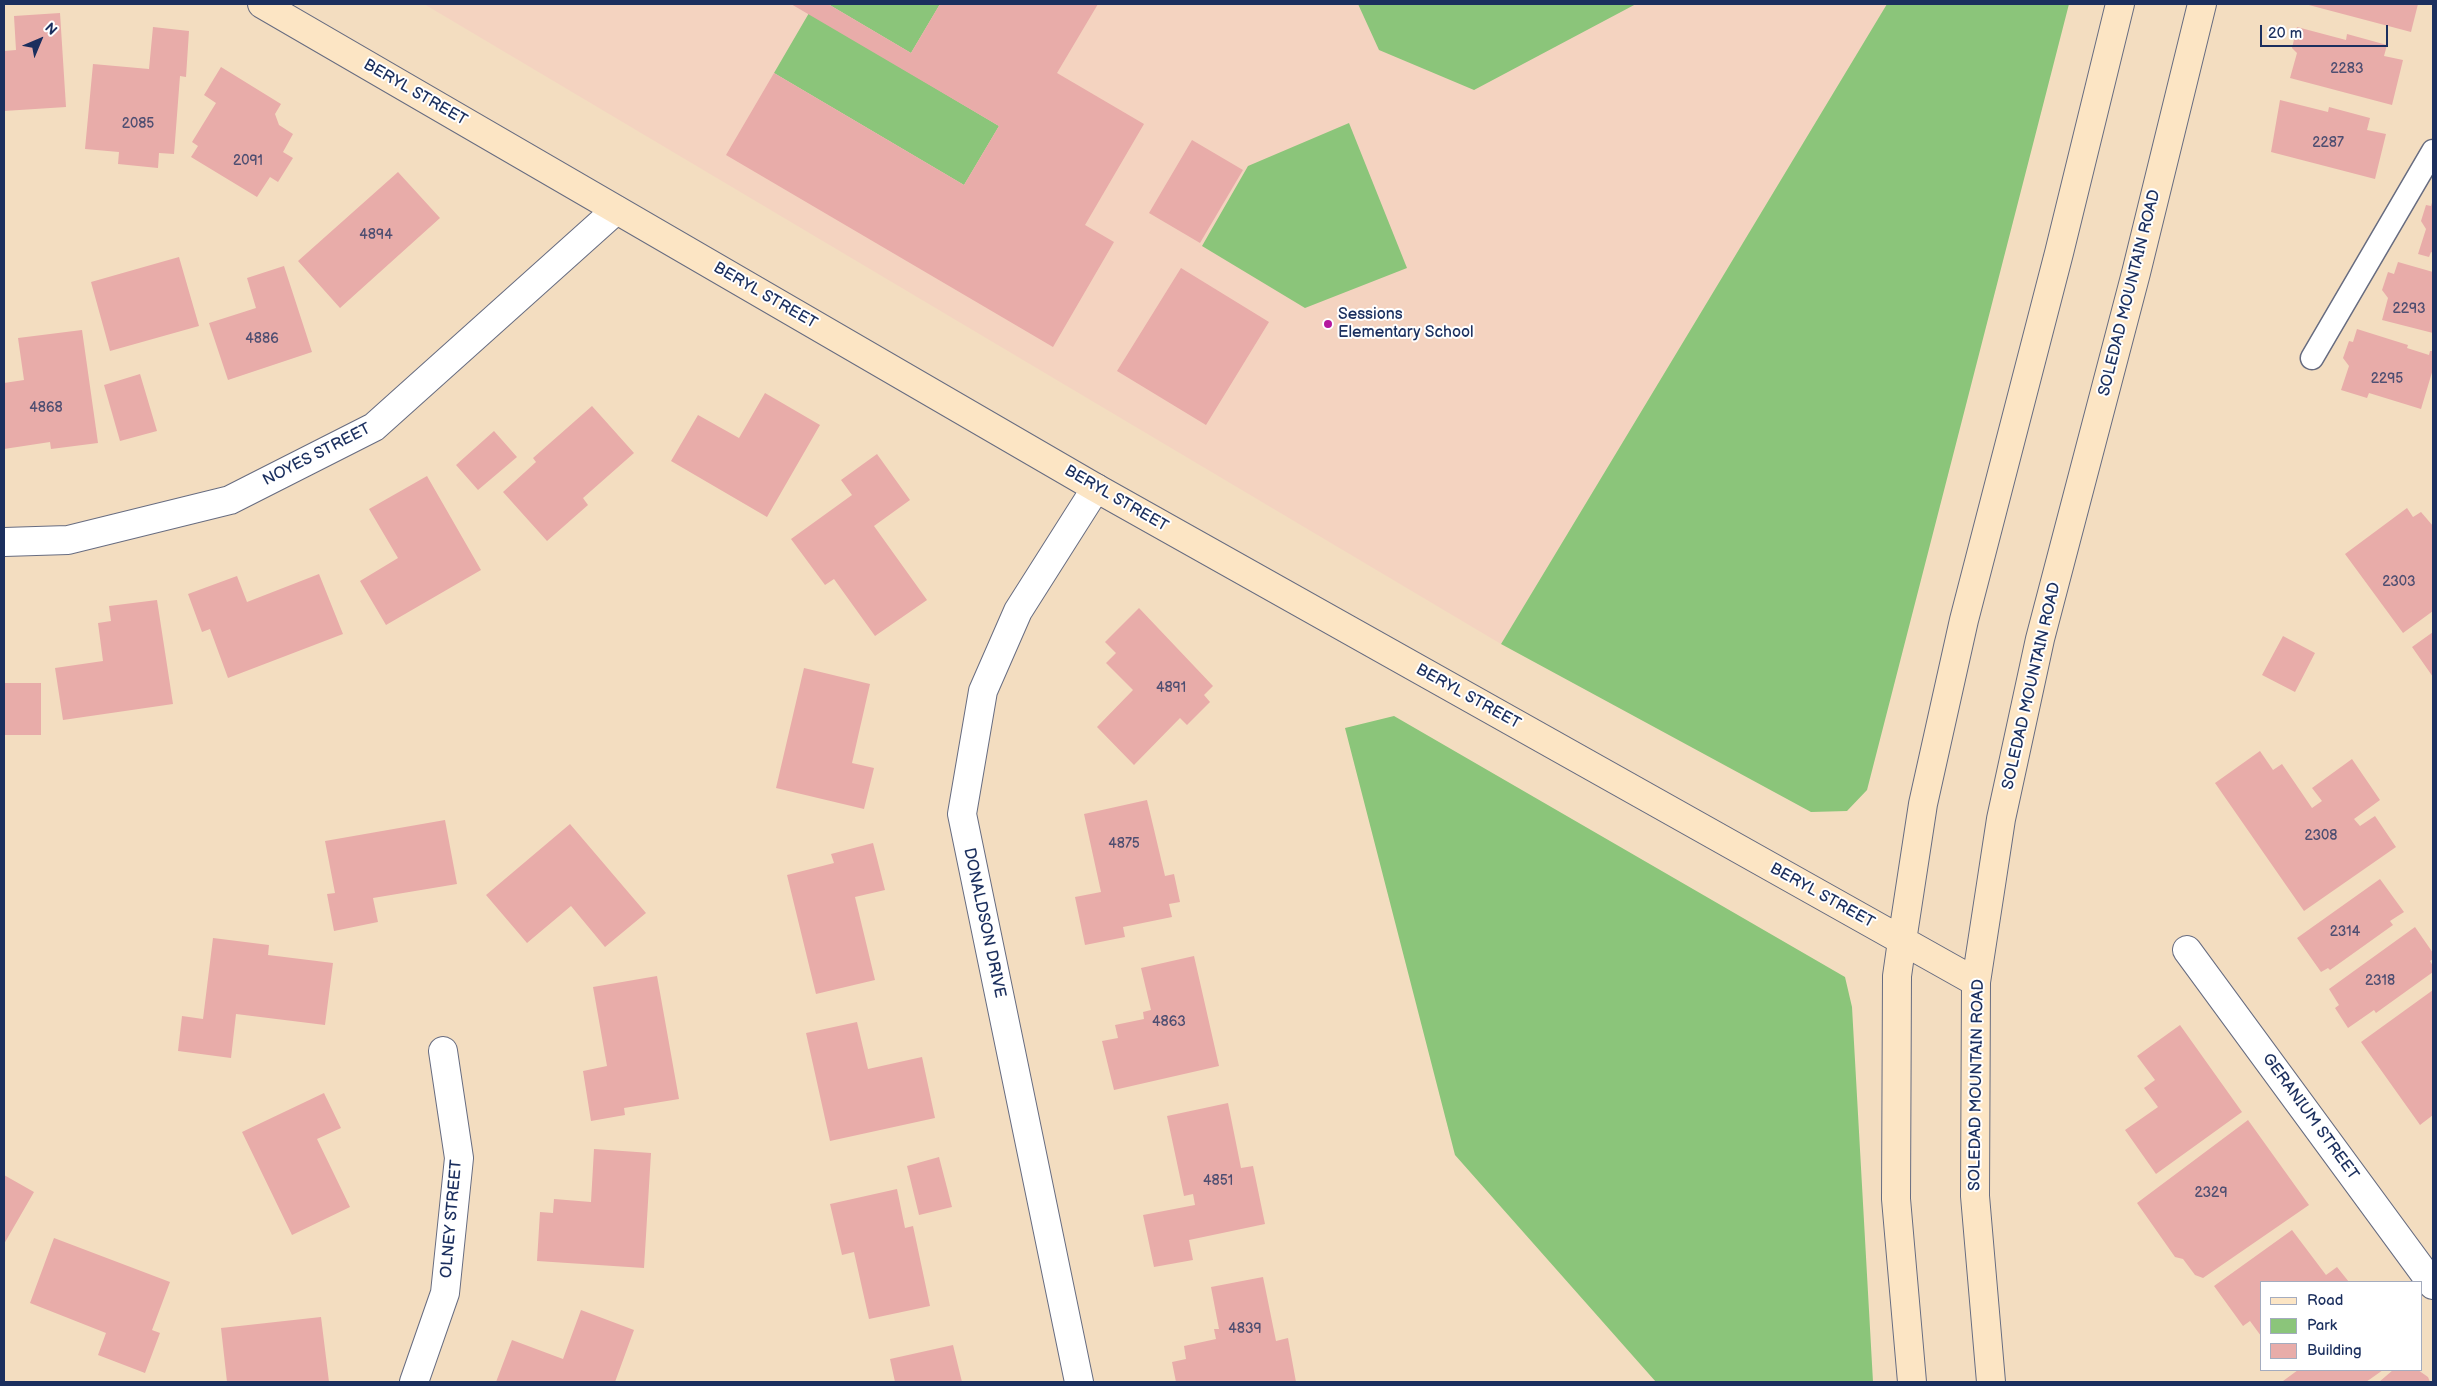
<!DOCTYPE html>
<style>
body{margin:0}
#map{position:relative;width:2437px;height:1386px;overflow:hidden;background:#f3ddc0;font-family:"Balsamiq Sans",sans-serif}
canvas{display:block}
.frame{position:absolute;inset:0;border:5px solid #1b2f5e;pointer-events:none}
.legend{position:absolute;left:2260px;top:1281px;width:162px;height:90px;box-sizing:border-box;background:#fff;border:1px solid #a4acbf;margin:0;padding:6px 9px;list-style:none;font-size:15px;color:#1b2f5e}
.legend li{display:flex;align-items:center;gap:10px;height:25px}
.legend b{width:25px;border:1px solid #a4acbf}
.north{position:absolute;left:15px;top:15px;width:50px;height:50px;-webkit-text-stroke:4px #fff;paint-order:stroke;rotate:45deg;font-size:14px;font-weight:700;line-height:20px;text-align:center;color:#1b2f5e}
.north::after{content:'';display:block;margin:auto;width:18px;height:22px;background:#1b2f5e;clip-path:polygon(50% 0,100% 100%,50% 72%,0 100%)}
.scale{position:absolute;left:2260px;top:25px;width:128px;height:22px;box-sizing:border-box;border:2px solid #1b2f5e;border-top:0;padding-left:6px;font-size:15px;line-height:18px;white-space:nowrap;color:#1b2f5e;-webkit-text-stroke:4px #fff;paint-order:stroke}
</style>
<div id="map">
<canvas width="2437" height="1386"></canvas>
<div class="frame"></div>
<ul class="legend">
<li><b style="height:6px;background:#fce5c4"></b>Road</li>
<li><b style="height:14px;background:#8bc57a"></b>Park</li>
<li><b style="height:14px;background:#e8aca9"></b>Building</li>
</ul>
<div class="north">N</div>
<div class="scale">20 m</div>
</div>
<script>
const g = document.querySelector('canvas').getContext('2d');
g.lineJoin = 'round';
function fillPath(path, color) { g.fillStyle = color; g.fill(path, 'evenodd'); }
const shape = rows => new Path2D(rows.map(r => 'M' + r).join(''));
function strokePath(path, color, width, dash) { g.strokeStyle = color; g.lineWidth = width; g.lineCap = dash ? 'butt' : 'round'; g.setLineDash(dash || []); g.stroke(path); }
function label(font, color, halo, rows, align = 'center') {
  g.font = font + ' "Balsamiq Sans",sans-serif'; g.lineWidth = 4; g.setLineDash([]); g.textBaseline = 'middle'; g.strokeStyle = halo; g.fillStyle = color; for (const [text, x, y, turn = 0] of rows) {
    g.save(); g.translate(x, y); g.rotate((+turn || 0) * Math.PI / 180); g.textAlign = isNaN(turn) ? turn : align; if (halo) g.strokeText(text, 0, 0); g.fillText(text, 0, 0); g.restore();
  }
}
fillPath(shape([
 [424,4,1887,4,1501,644]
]), '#f4d3c0');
fillPath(shape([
 [828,4,940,4,911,53],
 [1358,4,1636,4,1474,90,1379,50],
 [1887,4,2069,4,1867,790,1847,811,1811,812,1501,644],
 [809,13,999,126,964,185,774,73],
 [1349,123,1407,268,1305,308,1202,246,1248,166],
 [1394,716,1845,977,1852,1007,1873,1382,1656,1382,1455,1155,1345,728]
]), '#8bc57a');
fillPath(shape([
 [791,4,828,4,911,53,940,4,1098,4,1057,73,1144,124,1085,225,1114,242,1053,347,726,155,774,73,964,185,999,126],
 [2305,4,2418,4,2411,32],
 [60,13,66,107,4,111,4,51,16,50,14,16],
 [153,27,189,31,186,77,180,76,174,154,159,153,158,168,118,164,119,152,85,149,93,64,149,69],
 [2297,27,2346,40,2347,34,2387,45,2384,56,2403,60,2392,105,2290,78,2297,53,2292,48],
 [221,67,281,104,275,114,279,125,293,134,283,152,293,158,278,182,270,177,257,197,191,157,198,146,192,142,216,103,204,95],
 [2280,100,2328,112,2329,107,2370,118,2367,130,2386,134,2375,179,2271,152],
 [1192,140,1243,170,1200,243,1149,213],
 [398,172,440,218,340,308,298,261],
 [2433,199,2433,253,2431,252,2429,257,2418,254,2426,229,2421,221,2426,205,2431,206],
 [179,257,199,326,110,351,91,282],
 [2398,262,2433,272,2433,333,2382,320,2388,298,2382,290,2388,272,2394,274],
 [284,266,312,352,228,380,209,323,256,308,247,278],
 [1181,268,1269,322,1206,425,1117,371],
 [2357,329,2408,345,2407,348,2429,355,2430,351,2433,351,2433,369,2421,409,2369,393,2367,398,2341,390,2349,366,2343,358,2349,341,2353,342],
 [82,330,98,443,51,449,50,442,4,449,4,383,24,380,18,338],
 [140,374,157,431,120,441,104,385],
 [765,393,820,425,767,517,671,461,698,415,739,438],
 [592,406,634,453,583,498,588,505,547,541,503,492,536,462,533,458],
 [494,431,517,457,478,490,456,465],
 [877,454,910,500,874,526,927,600,875,636,834,579,825,585,791,539,852,495,841,480],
 [427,476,481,570,386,625,360,581,398,558,369,509],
 [2407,508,2413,517,2421,512,2433,526,2433,611,2403,633,2345,554],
 [319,574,343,634,228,678,210,629,202,632,188,594,237,576,247,602],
 [157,600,173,704,63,720,55,668,103,661,98,623,111,621,109,606],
 [1139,608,1213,686,1204,695,1210,702,1187,725,1180,718,1134,765,1097,727,1133,690,1106,663,1116,653,1105,642],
 [2433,632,2433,677,2412,647],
 [2283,636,2315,653,2295,692,2262,675],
 [804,668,870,684,852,763,874,768,864,809,776,788],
 [4,683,41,683,41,735,4,735],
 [2260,751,2273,770,2282,764,2312,808,2322,801,2312,788,2352,759,2380,800,2354,819,2360,826,2375,816,2396,847,2304,911,2215,783],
 [1147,800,1165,876,1174,874,1180,902,1169,904,1172,917,1123,927,1125,937,1085,945,1075,897,1101,892,1084,814],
 [445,820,457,884,373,898,378,922,334,931,327,894,335,893,325,841],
 [570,824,646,913,605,947,571,906,527,943,486,895],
 [873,843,885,890,855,897,875,980,816,994,787,875,834,863,831,854],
 [2380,879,2404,912,2390,921,2393,925,2330,970,2328,968,2321,972,2297,938],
 [2415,927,2433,953,2433,959,2430,961,2433,966,2433,972,2376,1013,2374,1010,2348,1028,2335,1008,2339,1005,2329,989],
 [213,938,269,945,268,955,333,963,325,1025,236,1014,231,1058,178,1051,182,1016,203,1019],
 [1194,956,1219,1066,1114,1090,1102,1041,1118,1038,1115,1025,1144,1019,1143,1012,1151,1010,1141,968],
 [657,976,679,1099,624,1108,625,1115,591,1121,583,1071,607,1066,593,987],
 [2433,990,2433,1115,2420,1125,2361,1042],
 [857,1022,868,1069,922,1057,935,1118,830,1141,806,1033],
 [2180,1025,2242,1112,2156,1174,2125,1130,2158,1107,2144,1088,2155,1080,2137,1056],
 [324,1093,341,1128,317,1139,350,1207,292,1235,242,1132],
 [1228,1103,1241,1168,1253,1166,1265,1224,1189,1240,1193,1260,1154,1267,1143,1215,1195,1205,1193,1194,1184,1196,1167,1116],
 [2248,1120,2309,1205,2203,1278,2195,1275,2183,1259,2175,1257,2137,1203],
 [594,1149,651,1153,644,1268,537,1261,540,1212,553,1213,554,1199,591,1202],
 [939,1157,952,1207,919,1215,907,1166],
 [4,1175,34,1192,4,1244],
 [897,1189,905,1228,913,1226,930,1306,869,1319,854,1252,842,1255,830,1204],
 [2292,1230,2326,1275,2337,1267,2349,1282,2261,1282,2261,1336,2250,1321,2243,1326,2214,1286],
 [54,1238,170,1282,152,1330,160,1333,145,1373,98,1355,106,1333,30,1303],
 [1263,1277,1276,1341,1288,1338,1296,1382,1176,1382,1172,1362,1186,1359,1184,1346,1216,1339,1214,1329,1219,1329,1211,1287],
 [581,1310,634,1330,615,1382,496,1382,512,1340,563,1359],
 [321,1317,329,1382,227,1382,221,1328],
 [953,1345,962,1382,895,1382,890,1359],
 [2298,1370,2383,1370,2366,1382,2284,1382,2283,1381],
 [2393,1370,2418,1370,2428,1377,2430,1382,2379,1382]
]), '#e8aca9');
const service = shape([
 [2312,358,2433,151]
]);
const minor = shape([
 [4,542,68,540,230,500,374,427,616,210],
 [2187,950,2433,1285],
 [414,1382,445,1293,459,1158,443,1051],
 [1079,1382,962,814,983,691,1018,611,1096,488]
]);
const secondary = shape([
 [262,4,1096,488,1976,982],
 [1912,1382,1896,1199,1897,976,1902,941,1923,804,1964,620,2059,253,2120,4],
 [1991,1382,1975,1196,1976,982,1992,878,2001,819,2040,639,2136,273,2202,4]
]);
strokePath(service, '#676c80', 25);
strokePath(minor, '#676c80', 30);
strokePath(secondary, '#676c80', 30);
strokePath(service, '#fff', 22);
strokePath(minor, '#fff', 28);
strokePath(secondary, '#fce5c4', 28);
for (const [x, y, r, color] of [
 [1328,324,5,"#b5179e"]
]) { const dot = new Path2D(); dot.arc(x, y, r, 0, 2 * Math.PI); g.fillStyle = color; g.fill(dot); strokePath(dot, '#fff', 2); }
label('14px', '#4e4e71', null, [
 ["2283",2347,69],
 ["2085",138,124],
 ["2287",2328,143],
 ["2091",248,161],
 ["4894",376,235],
 ["2293",2409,309],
 ["4886",262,339],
 ["2295",2387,379],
 ["4868",46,408],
 ["2303",2399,582],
 ["4891",1171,688],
 ["2308",2321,836],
 ["4875",1124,844],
 ["2314",2345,932],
 ["2318",2380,981],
 ["4863",1169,1022],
 ["4851",1218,1181],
 ["2329",2211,1193],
 ["4839",1245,1329]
]);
label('16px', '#1b2f5e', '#fff', [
 ["BERYL STREET",415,93,30],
 ["SOLEDAD MOUNTAIN ROAD",2130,293,-76],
 ["BERYL STREET",765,296,30],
 ["NOYES STREET",317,455,-27],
 ["BERYL STREET",1116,499,30],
 ["SOLEDAD MOUNTAIN ROAD",2032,686,-77],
 ["BERYL STREET",1468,697,29],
 ["BERYL STREET",1822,896,29],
 ["DONALDSON DRIVE",984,923,78],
 ["SOLEDAD MOUNTAIN ROAD",1977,1085,-89],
 ["GERANIUM STREET",2310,1117,54],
 ["OLNEY STREET",452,1219,-85]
]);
label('16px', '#1b2f5e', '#fff', [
 ["Sessions",1338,315],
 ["Elementary School",1338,333]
], 'left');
</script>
